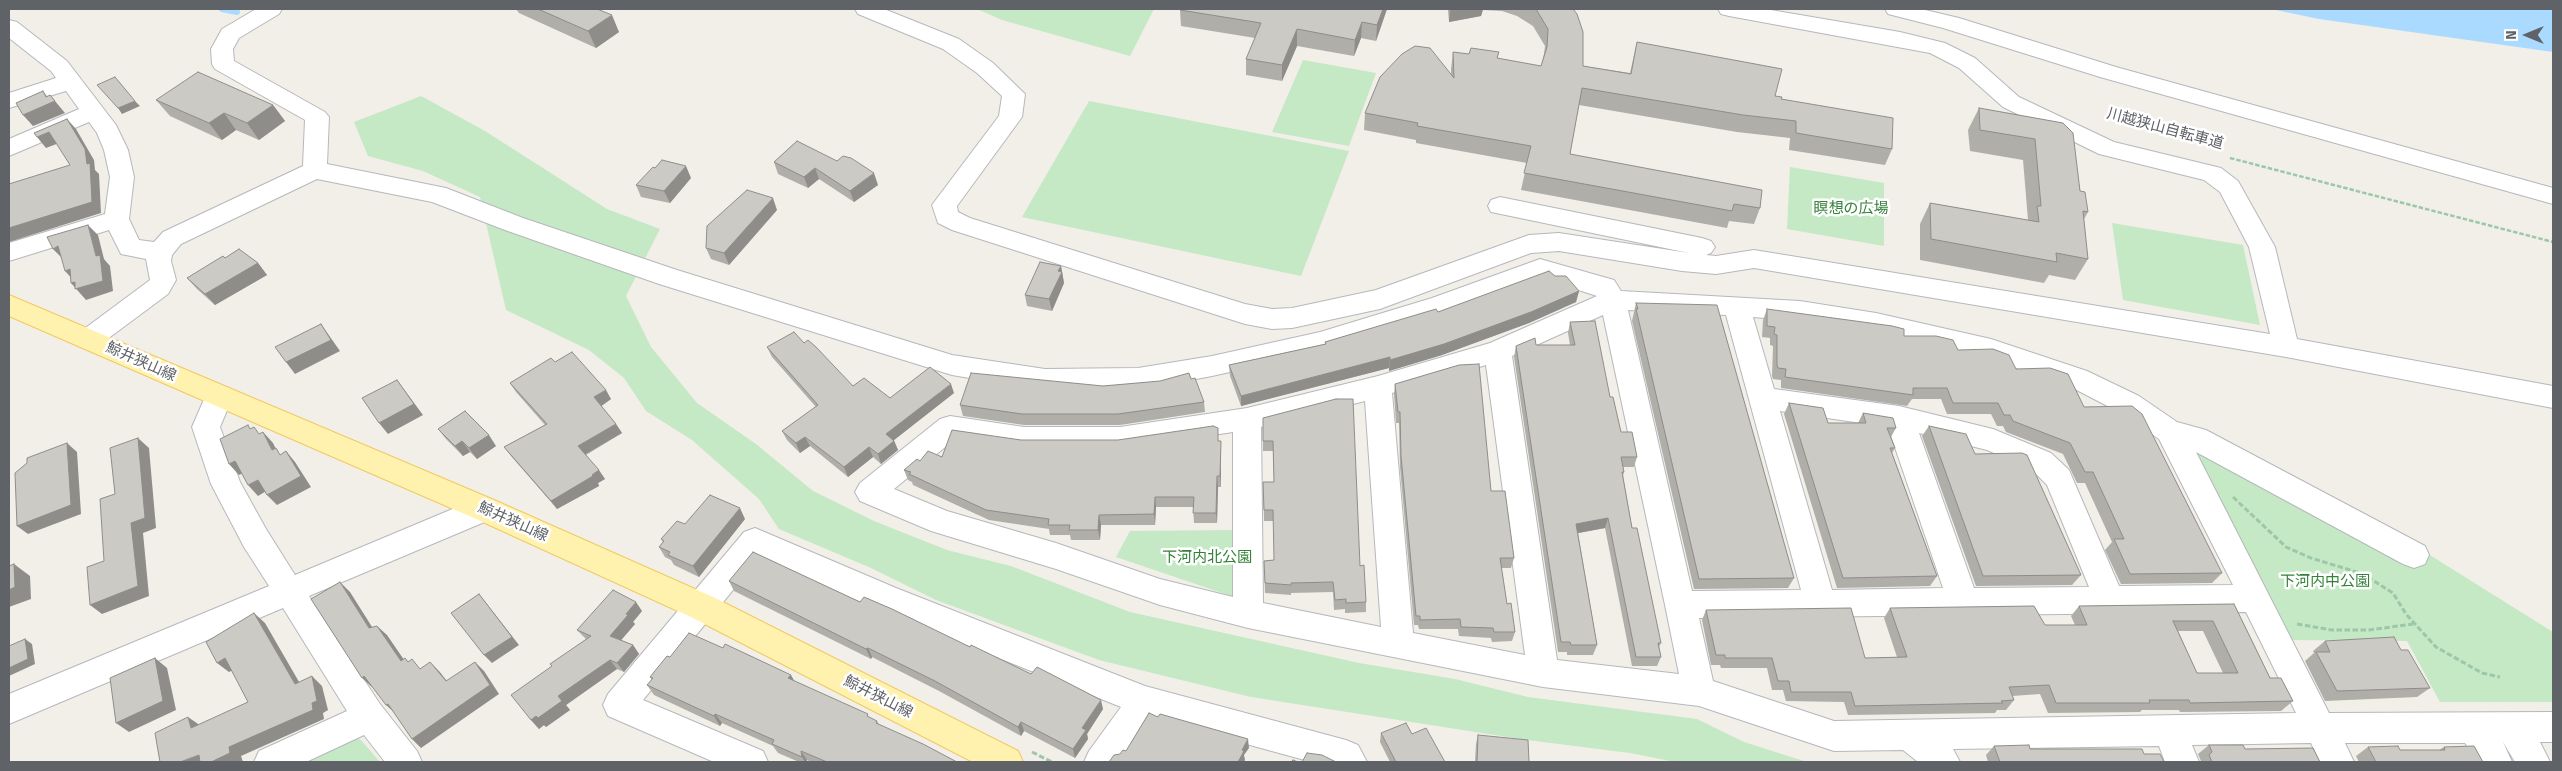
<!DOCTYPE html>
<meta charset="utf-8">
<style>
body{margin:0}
#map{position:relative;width:2562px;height:771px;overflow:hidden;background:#f1efe8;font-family:"Fira Sans",sans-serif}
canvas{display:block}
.frame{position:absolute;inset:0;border:10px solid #5f6368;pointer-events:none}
.north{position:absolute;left:2502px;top:10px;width:50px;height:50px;-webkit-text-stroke:4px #fff;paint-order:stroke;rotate:270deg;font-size:14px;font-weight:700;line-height:20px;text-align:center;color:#5f6368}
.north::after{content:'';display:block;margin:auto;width:18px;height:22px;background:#5f6368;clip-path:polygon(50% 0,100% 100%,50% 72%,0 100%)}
</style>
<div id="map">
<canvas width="2562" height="771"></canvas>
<div class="frame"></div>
<div class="north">N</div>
</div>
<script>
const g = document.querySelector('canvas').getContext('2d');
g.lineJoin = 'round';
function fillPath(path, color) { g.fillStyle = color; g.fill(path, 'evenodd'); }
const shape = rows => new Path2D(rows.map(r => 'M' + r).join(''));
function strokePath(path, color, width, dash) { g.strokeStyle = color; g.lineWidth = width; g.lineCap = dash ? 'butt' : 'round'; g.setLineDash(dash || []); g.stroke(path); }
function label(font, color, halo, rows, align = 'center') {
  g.font = font + ' "Fira Sans","Noto Sans JP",sans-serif'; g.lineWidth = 5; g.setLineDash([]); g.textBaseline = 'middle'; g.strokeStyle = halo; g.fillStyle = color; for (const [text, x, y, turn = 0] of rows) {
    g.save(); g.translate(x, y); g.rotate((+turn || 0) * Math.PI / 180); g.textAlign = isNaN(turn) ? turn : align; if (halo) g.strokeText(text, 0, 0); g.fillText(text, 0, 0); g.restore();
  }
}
fillPath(shape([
 [977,9,1154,9,1130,56,1002,20],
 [1303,60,1376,73,1349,146,1272,132],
 [421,96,485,131,607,209,660,229,626,296,651,347,697,403,756,444,813,491,874,521,947,550,1011,566,1130,612,1359,663,1455,679,1528,697,1697,719,1744,742,1807,762,1675,762,1630,753,1527,740,1251,697,1099,660,936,600,871,568,779,529,759,499,692,440,646,411,624,378,589,350,506,310,480,197,423,171,368,156,354,122],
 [1089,101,1349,151,1301,276,1022,217],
 [1790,167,1884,183,1884,246,1787,229],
 [2112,223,2243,245,2260,325,2123,300],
 [2199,447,2425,552,2553,632,2553,702,2440,702,2407,641,2290,640,2190,451],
 [1236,530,1234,597,1116,557,1130,531],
 [349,735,361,740,380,762,290,762]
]), '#c5e8c5');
fillPath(shape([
 [2271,9,2553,9,2553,52,2319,19]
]), '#aadaff');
strokePath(shape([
 [222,9,237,12]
]), '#aadaff', 6);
const minor = shape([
 [256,9,282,9,279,14,239,38,233,49,234,61,325,112,329,117,327,164,446,188,523,218,677,270,952,355,1045,369,1138,368,1212,356,1320,332,1432,298,1540,259,1614,280,1621,291,1800,301,1876,313,1991,339,2087,371,2139,396,2177,422,2206,430,2425,546,2429,555,2425,564,2414,568,2403,564,2196,452,2329,713,2553,712,2553,742,2540,742,2550,762,2515,762,2503,742,2512,762,2477,762,2465,743,2345,743,2354,762,2320,762,2311,743,2192,745,2199,762,2165,762,2159,746,1953,749,1960,762,1918,762,1903,750,1834,751,1699,706,1543,687,1248,628,1160,605,1056,569,931,531,860,501,855,492,860,483,940,419,950,416,1024,427,1120,427,1247,408,1378,376,1490,343,1597,296,1541,278,1450,312,1320,352,1212,376,1138,390,1045,391,952,375,659,284,505,230,432,202,317,179,181,244,172,255,171,261,176,280,168,294,98,346,89,349,80,346,76,339,80,332,150,280,146,259,121,254,109,230,9,261,9,243,105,214,110,177,104,150,97,133,89,122,9,156,9,139,79,109,66,91,9,108,9,93,56,78,51,71,9,38,9,20,17,22,67,61,116,125,128,150,134,177,129,219,139,240,154,242,163,232,303,166,305,120,215,69,212,64,211,49,222,29,256,9],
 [1628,310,1726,315,1801,590,1692,591,1628,310],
 [1603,315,1665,605,1679,674,1557,660,1512,356,1603,315],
 [1753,317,1800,321,1876,333,1979,356,2067,385,2119,412,2159,439,2233,585,2119,586,2069,470,2051,453,1993,429,1899,406,1774,389,1753,317],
 [1486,365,1525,655,1413,633,1392,393,1486,365],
 [1365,401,1381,627,1263,603,1261,427,1365,401],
 [1780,411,1888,427,1943,588,1832,590,1780,411],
 [1233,432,1233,597,1160,579,1056,543,947,511,894,489,955,439,1024,449,1120,449,1233,432],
 [1919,433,1987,450,2031,469,2047,485,2089,587,1974,588,1919,433],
 [2246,612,2296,713,1834,721,1713,681,1699,618,2246,612],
 [855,9,884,9,959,39,993,63,1025,94,1022,117,957,206,958,212,970,218,1245,304,1272,309,1292,308,1376,290,1529,235,1559,233,1689,253,1491,212,1488,206,1491,200,1500,197,1702,238,1711,241,1715,247,1711,253,1706,255,1716,256,1754,250,2270,334,2249,247,2220,192,2204,180,2099,154,2003,107,1959,68,1930,53,1729,16,1721,14,1718,9,1765,9,1900,32,1945,43,1975,58,2019,97,2114,142,2221,168,2238,181,2275,247,2297,339,2553,386,2553,408,2286,357,1754,268,1716,274,1682,271,1559,251,1531,253,1380,309,1292,328,1272,329,1245,324,952,230,938,223,932,205,999,116,1002,96,977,73,943,49,858,14,855,9],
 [1885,9,1921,9,1959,18,2116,67,2553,188,2553,204,2100,77,1943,28,1888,14,1885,9],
 [219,385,229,388,233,396,220,427,240,482,266,529,295,575,474,500,484,497,494,500,499,509,494,518,309,596,380,704,417,751,422,762,385,762,364,735,306,762,254,762,259,751,347,711,283,608,9,724,9,694,269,586,244,547,211,484,192,427,209,388,219,385],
 [755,528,896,588,1145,686,1346,740,1358,745,1367,762,1312,762,1151,718,1120,762,1084,762,1089,751,1121,707,874,608,760,557,643,700,763,751,768,762,714,762,608,716,603,705,608,694,744,532,755,528]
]);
const major = shape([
 [9,295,494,500,713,597,1018,751,1023,762,973,762,691,617,474,518,9,316,9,295]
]);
strokePath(minor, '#b5b8bc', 2);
strokePath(major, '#f2c960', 2);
strokePath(shape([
 [2230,158,2553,242]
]), '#9cc7a9', 2.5, [4.5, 2]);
strokePath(shape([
 [2233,497,2286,547,2311,558,2363,574,2393,593,2406,614,2436,647,2482,673,2500,677],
 [2297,624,2332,630,2369,630,2413,624],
 [1032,752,1052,762]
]), '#9cc7a9', 3, [5.5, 2.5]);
fillPath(minor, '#fff');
fillPath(major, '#fff2af');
fillPath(shape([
 [516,9,597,9,619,32,596,48,519,13],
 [1387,9,1376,41,1361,38,1354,56,1297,46,1282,81,1246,75,1246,59,1255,38,1181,26,1180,10],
 [1441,9,1573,9,1583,66,1630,73,1637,42,1775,96,1892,149,1885,165,1789,150,1790,138,1737,132,1579,105,1570,154,1760,208,1754,224,1729,221,1727,228,1521,190,1527,163,1416,143,1416,140,1364,130,1365,113,1451,75,1451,69,1453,52,1541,66,1544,54,1545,46,1533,26,1517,16,1502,11,1483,10,1481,16,1449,22,1448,10],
 [156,100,273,105,285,121,259,140,236,130,222,140,170,116],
 [1979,108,2063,123,2080,191,2088,212,2084,219,2088,259,2075,280,2049,275,2044,283,1920,260,1920,224,1930,203,2028,220,2023,160,1970,151,1968,130],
 [797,141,878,185,854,202,819,179,808,188,778,174,774,162],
 [691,178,670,203,641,197,636,185],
 [777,210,729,265,711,259,706,248],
 [225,258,258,263,267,275,215,305,197,289,187,278],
 [1061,266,1064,283,1052,311,1027,306,1025,295],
 [1555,276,1579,291,1576,302,1529,323,1442,355,1389,371,1389,368,1241,406,1230,376,1229,365,1325,344,1325,342,1438,312],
 [1636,303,1794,578,1788,588,1694,589,1632,321],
 [1767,309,1904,336,1958,350,2016,369,2084,407,2222,573,2212,583,2121,584,2105,550,2112,542,2085,483,2077,483,2063,454,2006,432,2003,426,1997,426,1991,414,1947,414,1941,399,1912,399,1907,406,1781,388,1781,380,1773,379,1772,376,1773,346,1770,345,1770,338,1762,337,1763,320],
 [1570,322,1610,397,1621,432,1637,457,1634,467,1623,467,1624,472,1623,476,1632,528,1661,643,1659,647,1661,657,1657,666,1632,666,1605,528,1578,533,1597,645,1593,655,1567,655,1567,652,1558,652,1514,357,1516,346,1570,345,1568,333],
 [804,343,853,386,890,398,954,393,894,440,898,450,881,464,873,457,848,477,810,446,800,453,787,440,782,431,816,407,772,357,767,347],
 [555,362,611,399,601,406,616,424,622,433,586,455,605,479,598,483,599,486,557,509,511,456,504,447,545,425,516,392,510,383],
 [1191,379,1204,402,1205,412,1120,425,1024,425,963,416,960,405,1103,386],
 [1395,384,1491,491,1514,558,1511,568,1501,568,1507,604,1515,632,1512,641,1492,642,1491,638,1459,636,1458,629,1419,629,1418,625,1414,625,1400,467,1399,423,1396,423,1394,394],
 [1789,403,1828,423,1858,423,1863,413,1896,428,1891,437,1895,448,1892,453,1937,576,1930,586,1837,588,1784,414],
 [1263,418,1360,566,1366,602,1366,612,1345,613,1345,609,1334,610,1333,592,1291,593,1291,595,1265,593,1264,561,1274,560,1274,521,1264,521,1263,482,1274,482,1273,451,1263,451],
 [1929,426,1975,454,2081,575,2072,585,1976,586,1922,436],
 [438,429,496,446,477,459,470,452,463,456,446,439],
 [1021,440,1219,441,1221,452,1221,487,1218,487,1217,523,1194,523,1193,507,1156,507,1155,525,1101,525,1100,540,1071,540,1070,535,1050,535,1049,529,989,520,913,485,912,482,908,480,904,470,920,461],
 [745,519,699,577,674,565,671,560,665,557,659,547,663,542,661,539,685,524],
 [729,581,860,602,970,647,1103,709,1087,734,1088,739,1075,758,1024,731,1021,736,939,691,872,657,871,659,734,591],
 [2234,604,2270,678,2293,701,2281,711,2180,712,2179,710,2142,710,2140,712,2048,713,2040,694,2012,696,2014,700,2006,710,1997,710,1995,713,1848,715,1844,702,1786,701,1783,690,1772,690,1767,668,1721,668,1720,665,1711,665,1702,620,1706,610,1865,658,1897,657,1884,618,1890,608,2045,625,2075,625,2071,616,2079,606],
 [2178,631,2203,631,2223,673,2197,673],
 [642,611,633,622,635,624,621,640,633,645,639,654,624,672,617,669,566,705,570,710,546,727,544,725,539,729,531,720,552,666,586,639,577,630],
 [2325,641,2401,650,2430,688,2417,697,2325,701,2305,661,2314,653,2313,651],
 [650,677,795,681,877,721,879,725,957,762,811,762,807,760,807,762,799,762,778,753,773,746,722,723,720,726,654,695,647,685,652,680],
 [1381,733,1412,734,1445,762,1390,762,1380,742],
 [1478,735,1529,762,1475,762,1476,744],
 [2209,745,2245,749,2320,762,2200,762,2201,761,2198,754],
 [1994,746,2030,749,2144,754,2164,762,1988,762,1986,755],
 [2368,747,2400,750,2439,750,2444,747,2483,762,2359,762,2356,756]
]), '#afaea9');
fillPath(shape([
 [1383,9,1387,9,1376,41,1377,25],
 [1450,9,1483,9,1481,16,1449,22],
 [612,15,619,32,596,48,588,31],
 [1362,22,1361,38,1354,56,1355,40],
 [1297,29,1297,46,1282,81,1282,65],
 [43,91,52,103,50,95,65,113,33,126,23,115,46,97],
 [135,101,140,106,122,114,118,108],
 [273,105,285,121,259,140,247,123],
 [224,113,236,130,222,140,209,123],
 [67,119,76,129,94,160,95,170,99,174,101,213,9,242,9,228,87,164],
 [49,132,59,143,46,148,37,137],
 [686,166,691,178,670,203,664,191],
 [815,168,819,179,808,188,804,177],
 [874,173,878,185,854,202,850,191],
 [773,198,777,210,729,265,724,253],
 [88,225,98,235,104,259,110,266,113,291,86,300,71,283,96,256],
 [58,246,63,259,53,249],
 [258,263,267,275,215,305,205,294],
 [1061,266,1064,283,1052,311,1049,299,1058,271],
 [70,269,75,282,65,271],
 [1579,291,1576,302,1529,323,1442,355,1389,371,1390,360],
 [321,324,340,351,295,374,286,362],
 [1390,357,1389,368,1241,406,1241,396],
 [397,380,423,415,388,434,379,423],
 [951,384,954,393,889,444,886,434],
 [606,390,611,399,600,407,594,397],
 [616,424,622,433,584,455,578,446],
 [263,432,273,443,282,461,272,450],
 [489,435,496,446,477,459,469,448],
 [805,437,810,446,800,453,796,443],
 [138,438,149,448,156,528,143,533,149,596,102,614,90,605,131,523],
 [462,441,470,452,463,456,455,446],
 [894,441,898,450,881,464,878,454],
 [1221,441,1221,487,1220,476],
 [67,443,77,452,81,514,28,534,17,526],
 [869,447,873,457,848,477,844,467],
 [286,451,295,462,311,487,277,505,267,495],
 [235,461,245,472,239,475,229,464],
 [599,470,605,479,598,483,599,486,557,509,551,501],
 [1217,476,1218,487,1217,523,1216,513],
 [258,480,268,490,258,496,248,485],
 [1155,497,1156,507,1155,525,1154,514],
 [740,508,745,519,699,577,693,566],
 [1099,515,1101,525,1100,540,1098,530],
 [1608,518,1605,528,1573,534,1576,524],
 [14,564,30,576,31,599,9,607,9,590],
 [340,582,350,592,379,638,369,628],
 [479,594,519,645,492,663,484,655],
 [636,602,642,611,633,622,635,624,617,645,610,636,626,614],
 [254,613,265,623,306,694,295,684],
 [377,626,387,635,411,670,401,661],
 [25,639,32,644,35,664,9,676,9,668],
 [633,645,639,654,624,672,617,663],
 [868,648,872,657,871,659,866,649],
 [155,658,167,668,176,710,129,732,116,723],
 [225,658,237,668,229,672,217,663],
 [610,660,617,669,566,705,570,710,546,727,544,725,539,729,531,720,558,696],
 [430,662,439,671,455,691,446,681],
 [475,662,484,671,499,694,421,748,412,739],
 [791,675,796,684,788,678],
 [312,676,322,686,328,710,323,713,324,719,241,756,243,762,211,762,229,747,312,703],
 [364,676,374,686,372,687,362,678],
 [1101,700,1103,709,1087,734,1088,739,1075,758,1073,749,1082,728],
 [388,704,396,714,386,705],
 [715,714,722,723,720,726,714,716],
 [188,717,201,726,191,728],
 [1021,722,1024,731,1021,736,1018,727],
 [1248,739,1249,748,1244,755,1245,760,1244,762,1238,762,1242,750],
 [801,751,807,760,807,762,805,762,802,757],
 [199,755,209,762,180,762]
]), '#8f8d8a');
const building = shape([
 [538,9,597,9,612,15,588,31,538,9],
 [1180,9,1383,9,1377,25,1362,22,1355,40,1297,29,1282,65,1246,59,1261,23,1180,10,1180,9],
 [1536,9,1573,9,1577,14,1583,32,1583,66,1631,74,1637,42,1782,69,1775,96,1782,97,1781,99,1893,118,1892,149,1796,133,1796,121,1743,115,1582,88,1570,154,1762,190,1760,208,1734,204,1732,211,1524,173,1531,146,1417,126,1418,123,1365,113,1380,77,1402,54,1415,46,1430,48,1454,78,1453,52,1469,54,1471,48,1499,52,1497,58,1541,66,1547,47,1548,29,1536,9],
 [198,72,273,105,247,123,224,113,209,123,156,100,198,72],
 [115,77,135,101,118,108,97,85,115,77],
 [43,91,46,97,50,95,55,101,23,115,16,103,43,91],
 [1979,108,2063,123,2073,133,2080,191,2085,192,2088,212,2083,211,2088,259,2056,253,2057,262,1931,239,1930,203,2039,222,2037,206,2041,206,2035,139,1980,130,1979,108],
 [67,119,85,149,87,164,90,163,92,202,9,228,9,184,70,165,49,132,37,137,34,133,67,119],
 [797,141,837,161,843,156,851,158,874,173,850,191,815,168,804,177,774,162,797,141],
 [662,160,686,166,664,191,636,185,653,167,655,168,662,160],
 [747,190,773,198,724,253,706,248,707,226,747,190],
 [88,225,96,256,100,255,103,281,75,289,75,282,71,283,70,269,65,271,58,246,53,249,47,237,88,225],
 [239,249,258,263,205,294,187,278,223,256,225,258,239,249],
 [1040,262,1061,266,1058,271,1062,272,1049,299,1025,295,1040,262],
 [1549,271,1555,276,1566,276,1579,291,1531,312,1444,344,1390,360,1390,357,1241,396,1229,365,1326,344,1325,342,1436,309,1438,312,1549,271],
 [1636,303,1717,305,1794,578,1699,579,1636,309,1638,309,1636,303],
 [1767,309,1892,326,1904,329,1904,336,1936,336,1953,340,1958,350,1993,349,2009,355,2016,369,2050,368,2068,374,2084,407,2132,406,2142,414,2222,573,2130,574,2114,539,2124,539,2093,472,2085,472,2070,443,2013,421,2010,415,2004,415,1998,403,1953,403,1947,388,1913,388,1913,395,1785,377,1786,369,1778,368,1777,365,1777,335,1774,334,1775,327,1767,326,1767,309],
 [1595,321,1610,397,1613,397,1621,432,1632,432,1637,457,1621,457,1624,472,1622,472,1632,528,1637,528,1661,643,1658,643,1661,657,1636,657,1608,518,1576,524,1597,645,1571,645,1570,642,1561,642,1516,346,1535,338,1536,345,1575,345,1570,322,1595,321],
 [321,324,331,340,286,362,275,347,321,324],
 [794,332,804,343,808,340,816,347,853,386,864,378,890,398,930,367,951,384,886,434,894,441,878,454,869,447,844,467,805,437,796,443,782,431,818,405,767,347,794,332],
 [572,352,606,390,594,397,616,424,578,446,599,470,592,475,593,476,551,501,504,447,547,424,510,383,551,358,555,362,572,352],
 [1479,364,1491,491,1505,491,1514,558,1500,558,1507,604,1511,603,1515,632,1494,632,1493,628,1461,627,1460,619,1420,620,1420,616,1416,616,1401,456,1400,412,1398,412,1395,384,1459,365,1479,364],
 [971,373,1103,386,1160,381,1189,373,1191,379,1195,378,1204,402,1118,414,1022,414,960,405,971,373],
 [397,380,414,404,379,423,362,398,397,380],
 [1336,399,1353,399,1360,566,1364,565,1366,602,1346,603,1346,599,1335,600,1333,582,1291,583,1291,585,1265,583,1264,561,1274,560,1273,510,1264,510,1263,482,1274,482,1273,441,1263,441,1263,418,1336,399],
 [1789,403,1823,408,1828,423,1866,423,1863,413,1893,418,1896,428,1887,428,1895,448,1890,448,1937,576,1843,578,1789,403],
 [465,411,489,435,469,448,462,441,455,446,438,429,465,411],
 [248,425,250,429,254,427,259,434,263,432,272,450,276,448,280,455,286,451,301,476,267,495,258,480,248,485,235,461,229,464,220,439,248,425],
 [1213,426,1218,428,1218,441,1221,441,1220,476,1217,476,1216,513,1193,513,1194,497,1155,497,1154,514,1099,515,1098,530,1069,530,1070,525,1048,525,1049,519,986,510,909,474,911,472,904,470,917,459,920,461,928,451,942,457,952,430,1021,440,1118,440,1213,426],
 [1929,426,1966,434,1975,454,2022,453,2027,455,2081,575,1983,576,1929,426],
 [138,438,145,518,131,523,138,586,90,605,87,567,104,561,100,499,115,494,110,448,138,438],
 [67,443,71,505,17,526,15,473,27,463,27,458,67,443],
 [710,495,740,508,693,566,668,555,670,552,659,547,664,541,661,539,677,521,685,524,710,495],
 [753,552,860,602,864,597,892,609,970,647,971,645,1031,674,1037,667,1101,700,1082,728,1086,730,1073,749,1021,722,1018,727,935,681,868,648,866,649,729,581,753,552],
 [14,564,15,587,9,590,9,566,14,564],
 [340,582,369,628,377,626,401,661,405,658,408,662,412,659,420,669,430,662,446,681,475,662,490,685,412,739,388,704,386,705,364,676,362,678,311,599,340,582],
 [613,590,636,602,626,614,628,615,610,636,633,645,617,663,610,660,558,696,562,701,538,718,536,716,531,720,511,695,552,666,550,664,591,636,577,630,613,590],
 [479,594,512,637,484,655,451,613,479,594],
 [2234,604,2270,678,2281,678,2293,701,2190,703,2189,700,2149,700,2150,703,2056,703,2049,685,2009,687,2014,700,2001,701,2003,703,1855,706,1851,692,1791,692,1789,681,1778,681,1772,658,1725,658,1725,655,1716,655,1706,610,1851,608,1865,658,1907,657,1890,608,2034,606,2045,625,2087,625,2079,606,2234,604],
 [2173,621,2213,621,2238,673,2197,673,2173,621],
 [254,613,295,684,312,676,317,701,312,703,313,710,229,747,230,753,211,762,200,762,199,755,180,762,160,762,155,733,188,717,191,728,248,702,225,658,217,663,206,642,254,613],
 [689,633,723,648,725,644,791,675,788,678,868,714,867,716,877,721,876,723,923,744,957,762,827,762,801,751,802,757,772,744,774,740,715,714,714,716,647,685,653,678,650,677,667,656,670,657,689,633],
 [2394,637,2401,650,2408,650,2430,688,2337,691,2316,652,2330,652,2325,641,2394,637],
 [25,639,28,659,9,668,9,646,25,639],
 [155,658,163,701,116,723,110,678,155,658],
 [1149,713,1158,717,1160,714,1248,739,1242,750,1244,751,1238,762,1109,762,1114,755,1120,754,1123,750,1126,751,1149,713],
 [1406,723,1412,734,1426,728,1445,762,1396,762,1381,733,1406,723],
 [1478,735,1528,740,1529,762,1477,762,1478,735],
 [2029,745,2030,749,2142,749,2144,754,2160,754,2164,762,2000,762,1994,746,2029,745],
 [2209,745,2243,745,2245,749,2313,748,2320,762,2212,762,2209,755,2212,752,2209,745],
 [2398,746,2400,750,2445,750,2444,747,2474,746,2483,762,2376,762,2368,747,2398,746],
 [1307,753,1322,755,1336,762,1302,762,1307,753],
 [1293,760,1298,762,1291,762,1293,760]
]);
fillPath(building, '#cccac5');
strokePath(building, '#8f8d8a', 1);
label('15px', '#5f6368', '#fff', [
 ["川越狭山自転車道",2165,129,15],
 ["鯨井狭山線",141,362,24],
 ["鯨井狭山線",513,522,24],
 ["鯨井狭山線",878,697,27]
]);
label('15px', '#348238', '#fff', [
 ["瞑想の広場",1851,209],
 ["下河内北公園",1207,558],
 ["下河内中公園",2325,582]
]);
</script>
